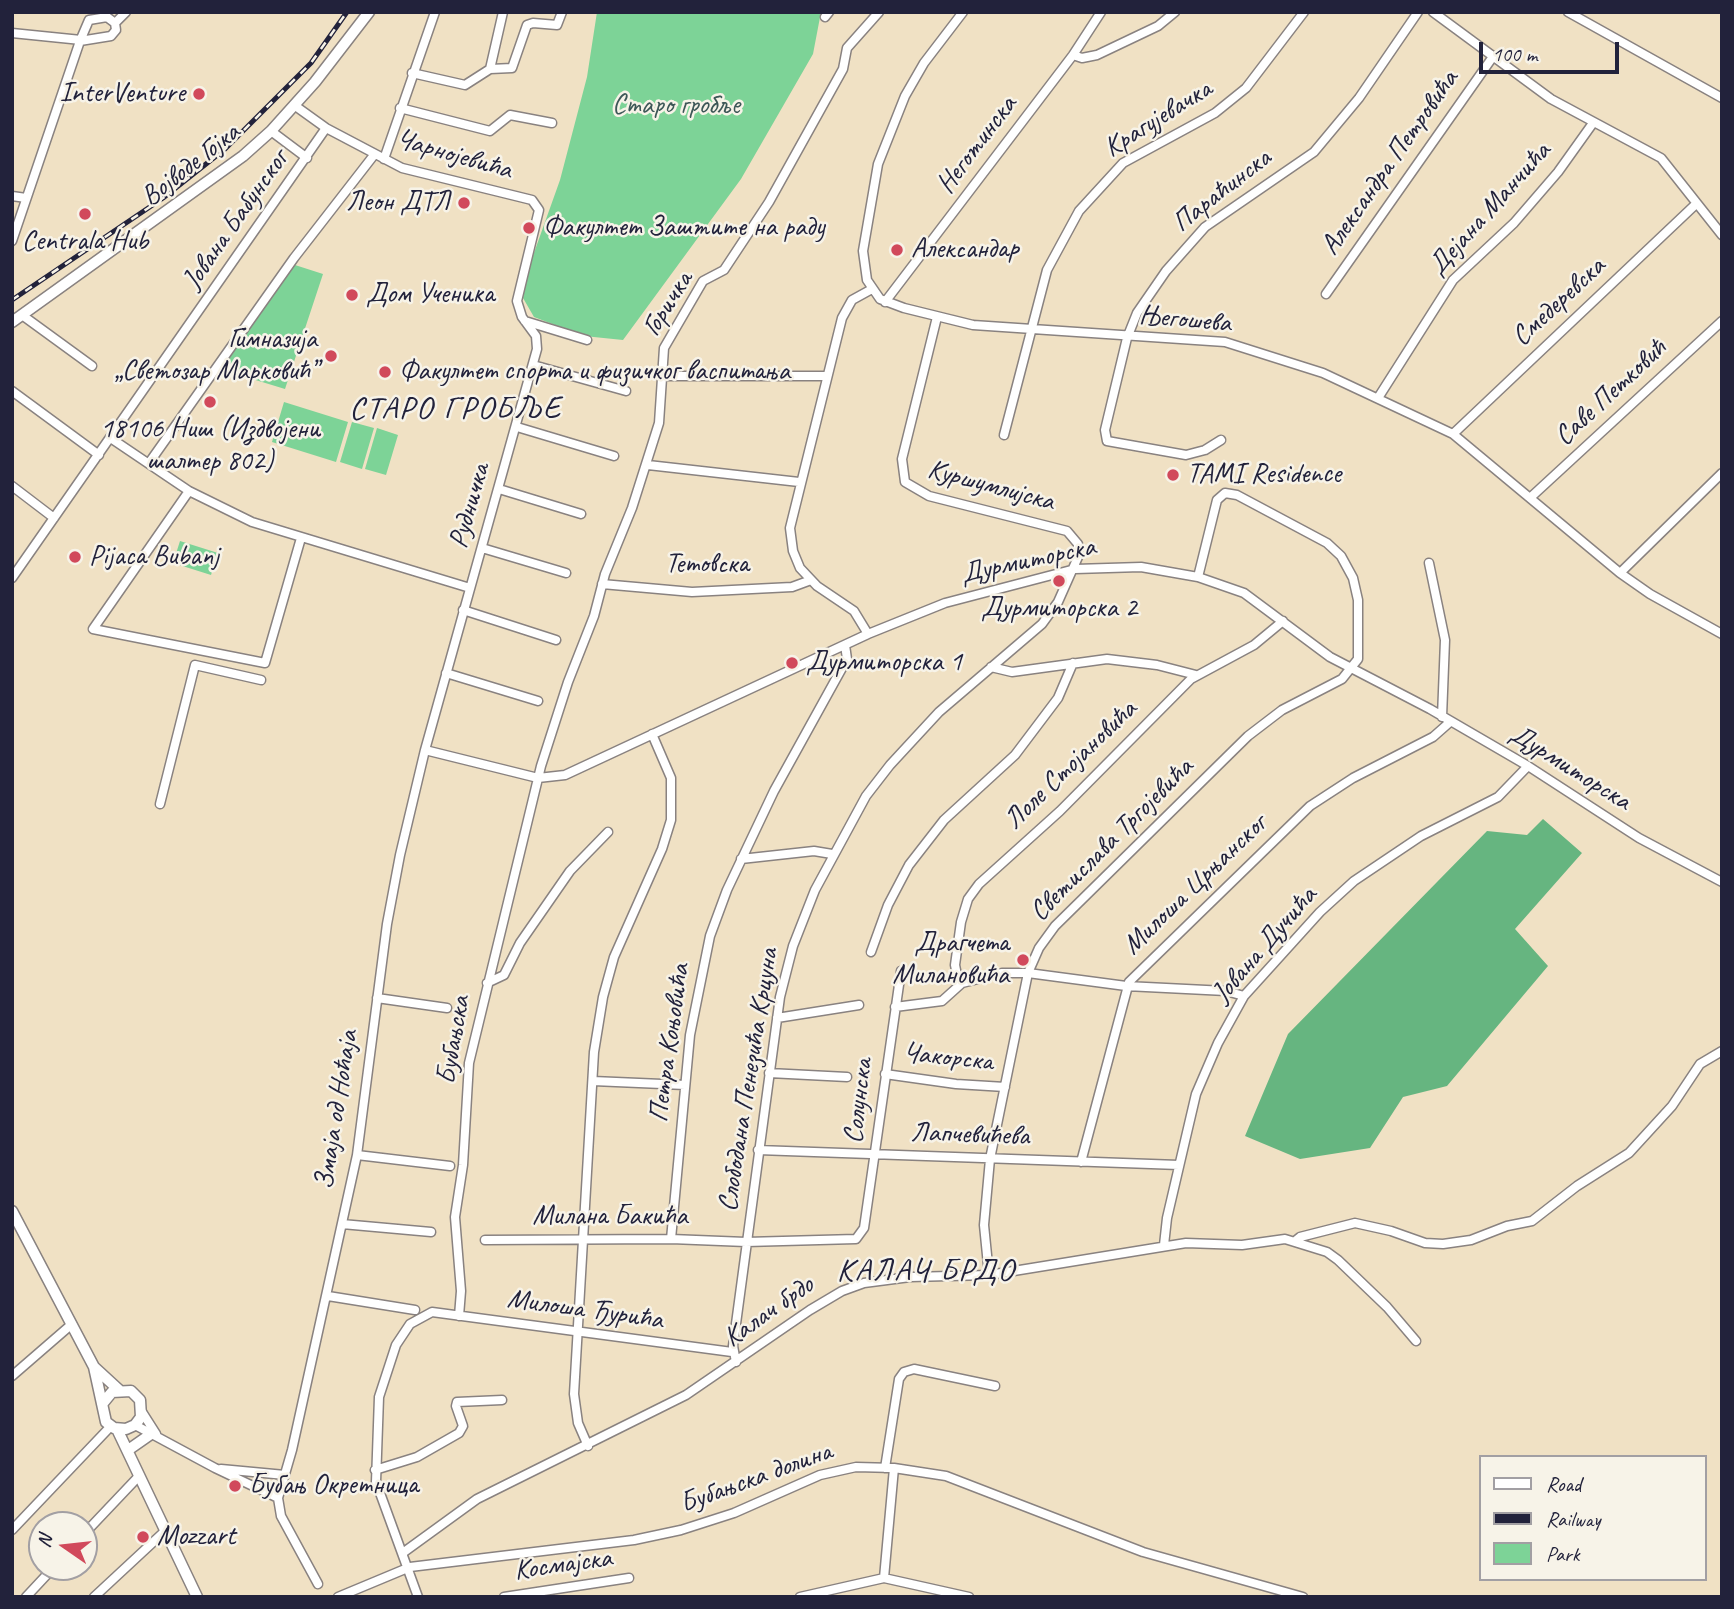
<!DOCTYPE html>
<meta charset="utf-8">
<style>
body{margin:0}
#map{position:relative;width:1734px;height:1609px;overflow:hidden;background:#f0e1c4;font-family:Caveat,sans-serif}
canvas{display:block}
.frame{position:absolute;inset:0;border:14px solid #22223b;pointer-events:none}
.legend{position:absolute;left:1479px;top:1455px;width:228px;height:126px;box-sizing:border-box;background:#f7f3e8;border:2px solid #a29fa3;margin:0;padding:9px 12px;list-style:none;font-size:21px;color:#22223b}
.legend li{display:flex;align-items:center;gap:14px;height:35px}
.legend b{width:35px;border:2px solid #a29fa3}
.north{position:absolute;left:28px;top:1511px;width:70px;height:70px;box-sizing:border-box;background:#f7f3e8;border:2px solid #a29fa3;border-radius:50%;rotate:284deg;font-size:19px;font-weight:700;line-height:28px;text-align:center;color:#22223b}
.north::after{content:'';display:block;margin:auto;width:24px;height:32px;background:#d1495b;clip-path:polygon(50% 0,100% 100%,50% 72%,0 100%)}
.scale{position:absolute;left:1479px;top:42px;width:140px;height:32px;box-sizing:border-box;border:4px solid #22223b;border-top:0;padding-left:9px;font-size:21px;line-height:24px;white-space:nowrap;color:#22223b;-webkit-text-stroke:5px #f7f3e8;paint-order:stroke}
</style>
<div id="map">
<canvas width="1734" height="1609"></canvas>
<div class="frame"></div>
<ul class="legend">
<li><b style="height:9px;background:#fff"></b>Road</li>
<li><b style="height:9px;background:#22223b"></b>Railway</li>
<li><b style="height:19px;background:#7dd397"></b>Park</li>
</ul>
<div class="north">N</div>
<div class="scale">100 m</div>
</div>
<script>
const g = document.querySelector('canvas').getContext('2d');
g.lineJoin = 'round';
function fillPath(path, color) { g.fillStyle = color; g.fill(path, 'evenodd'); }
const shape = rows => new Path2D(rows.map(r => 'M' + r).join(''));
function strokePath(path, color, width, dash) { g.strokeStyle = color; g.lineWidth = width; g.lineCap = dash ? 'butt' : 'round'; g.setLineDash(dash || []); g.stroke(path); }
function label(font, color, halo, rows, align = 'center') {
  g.font = font + ' Caveat,sans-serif'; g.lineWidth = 5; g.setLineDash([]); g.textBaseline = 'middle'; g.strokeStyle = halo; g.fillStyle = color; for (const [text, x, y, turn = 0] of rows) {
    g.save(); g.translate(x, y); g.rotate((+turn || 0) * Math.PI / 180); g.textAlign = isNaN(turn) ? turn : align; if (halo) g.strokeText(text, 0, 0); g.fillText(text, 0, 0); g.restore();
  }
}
fillPath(shape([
 [597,12,821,12,813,54,741,179,623,340,584,336,534,317,523,298,525,278,560,180,587,77],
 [295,265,323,274,285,389,226,371,224,365],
 [284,402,348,422,336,462,272,442],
 [352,422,374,428,362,469,340,462],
 [377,428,398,435,386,475,365,469],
 [180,541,218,553,211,575,173,563]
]), '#7dd397');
fillPath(shape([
 [1543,819,1582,853,1515,929,1548,966,1447,1086,1403,1097,1370,1148,1300,1159,1245,1136,1288,1034,1487,831,1527,835]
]), '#66b580');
const minor = shape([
 [963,12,924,63,905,96,878,164,863,251,867,280,880,299,904,308,973,325,1225,342,1323,373,1453,434,1620,573,1650,594,1722,634],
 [1433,12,1551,99,1661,158,1722,235],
 [1568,12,1722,98],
 [825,17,829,12],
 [115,23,107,17,89,20,80,41,111,36,116,30,115,23,126,12],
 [12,33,81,40],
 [1073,55,1082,58,1097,55,1158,26,1175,12],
 [490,69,503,12],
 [412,73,465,85,490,69,512,68,527,25,533,23,557,25,562,12],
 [294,105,326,128,402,168,532,200,539,210,517,301,522,317,536,336,537,349,425,750,400,855,387,924,357,1155,292,1450,278,1498,281,1516,318,1584],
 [400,108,490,131,510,115,552,123],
 [271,131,307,158],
 [384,159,435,12],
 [12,196,26,198],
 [12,241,80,41],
 [1326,294,1492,58],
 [885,302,1073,55,1101,12],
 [22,315,92,366],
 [525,321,587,340],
 [533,365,626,391],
 [663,376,827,376],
 [12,391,99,455],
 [1378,398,1453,280,1514,223,1558,172,1593,123],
 [517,427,614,456],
 [1453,434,1696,204],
 [1004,435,1047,270,1079,211,1123,163,1215,113,1246,88,1304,12],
 [112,439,189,491,252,522,470,588],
 [1221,440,1205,450,1186,455,1107,441,1105,430,1127,338,1137,313,1166,271,1205,227,1314,152,1359,98,1418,12],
 [149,463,294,258,374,155],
 [648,465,799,482],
 [12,486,54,518],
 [499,489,581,514],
 [189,491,93,629,265,663,301,538],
 [1531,497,1722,321],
 [482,548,566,573],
 [1429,563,1445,640,1442,717],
 [1620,573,1722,473],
 [12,578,326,128],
 [602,584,692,592,792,587,811,580],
 [463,610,556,640],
 [868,634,854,611,817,586,800,568,793,551,790,528,842,318,852,300,872,289],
 [991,667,1012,672,1107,659,1157,665,1196,675],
 [446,673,538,701],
 [425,750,538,778,565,775,868,634,945,603,1075,569,1141,567,1198,577,1244,593,1330,657,1430,709,1528,766,1639,838,1722,882],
 [160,804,195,665,261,680],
 [741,859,814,851,832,854],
 [871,952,888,905,909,865,944,820,1015,755,1058,698,1073,663],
 [487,983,504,975,520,943,570,871,608,832],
 [959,985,955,965,961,922,968,899,979,884,1060,811,1191,679,1254,645,1283,621],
 [377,998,447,1008],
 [895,1007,942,1001,962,983,1002,973,1028,973,1126,986,1226,991,1244,996],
 [777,1018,859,1005],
 [769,1073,847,1077],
 [885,1074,956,1084,1005,1087],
 [593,1081,685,1085],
 [758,1150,1179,1165],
 [357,1155,450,1166],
 [1081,1162,1129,982,1310,806,1353,778,1433,737,1450,722],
 [342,1224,431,1232],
 [671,1239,690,1035,710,936,727,890,774,791,847,659,845,645],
 [485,1240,671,1239,746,1242,856,1239,864,1228,901,971],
 [1295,1241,1300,1237,1355,1223,1391,1231,1425,1243,1443,1244,1471,1240,1507,1226,1532,1221,1577,1186,1629,1153,1672,1106,1700,1064,1722,1051],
 [1164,1245,1167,1218,1196,1094,1218,1043,1244,996,1320,912,1354,881,1421,836,1498,797,1528,766],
 [989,1275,984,1225,990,1159,1028,973,1039,948,1055,926,1248,736,1282,710,1342,679,1358,659,1358,600,1353,578,1341,556,1327,543,1237,495,1225,493,1217,500,1198,577],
 [328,1296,415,1310],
 [459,1316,461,1291,455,1217,463,1165,469,1063,541,766,568,682,594,616,605,574,632,508,659,423,664,348,703,281,724,270,769,202,843,69,847,48,879,12],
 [736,1362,733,1346,780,997,793,946,815,890,866,796,890,765,939,712,1042,624,1058,602,1078,557,1078,544,1067,531,929,496,905,482,902,459,937,317],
 [12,1376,72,1324],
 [142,1412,156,1434],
 [135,1425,215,1468,278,1498],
 [588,1446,578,1423,574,1394,594,1052,603,997,614,957,662,849,671,820,671,778,652,734],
 [885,1468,899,1379,904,1372,914,1369,995,1386],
 [221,1469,285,1475],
 [375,1470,417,1457,459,1433,463,1426,456,1406,457,1402,502,1400],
 [12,1530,111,1426],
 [84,1534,139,1476],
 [404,1552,477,1499,686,1395,810,1310,842,1291,864,1283,910,1277,989,1275,1186,1243,1242,1245,1285,1239,1327,1252,1338,1260,1387,1307,1416,1341],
 [884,1578,894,1468],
 [26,1597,54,1567],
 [94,1597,164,1532],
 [338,1597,410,1567,634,1540,681,1530,734,1513,820,1475,856,1467,894,1468,946,1476,1143,1552,1303,1597],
 [418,1597,376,1482,379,1397,396,1345,410,1324,432,1312,732,1352],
 [504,1597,629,1578],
 [800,1597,884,1578,969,1597]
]);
const tertiary = shape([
 [12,322,243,156,271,131,315,82,369,12],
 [12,1211,94,1367,106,1422,114,1428,126,1429,135,1425,141,1417,140,1400,131,1391,112,1392,103,1403],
 [94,1367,119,1390],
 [117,1429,197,1597],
 [131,1448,151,1434]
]);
strokePath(minor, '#898280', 11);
strokePath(tertiary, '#898280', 13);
strokePath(minor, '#fff', 8);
strokePath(tertiary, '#fff', 10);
const rail = shape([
 [12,300,163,198,225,149,311,63,347,12]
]);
strokePath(rail, '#22223b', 5);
strokePath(rail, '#f7f3e8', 2.5, [8]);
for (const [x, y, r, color] of [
 [199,94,7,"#d1495b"],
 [464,203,7,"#d1495b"],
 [85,214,7,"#d1495b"],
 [529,228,7,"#d1495b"],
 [897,250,7,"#d1495b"],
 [352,295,7,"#d1495b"],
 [331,356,7,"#d1495b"],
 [385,372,7,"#d1495b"],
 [210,402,7,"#d1495b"],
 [1173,475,7,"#d1495b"],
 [75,557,7,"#d1495b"],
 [1059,581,7,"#d1495b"],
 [792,663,7,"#d1495b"],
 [1023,960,7,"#d1495b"],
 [235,1486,7,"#d1495b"],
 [143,1537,7,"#d1495b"]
]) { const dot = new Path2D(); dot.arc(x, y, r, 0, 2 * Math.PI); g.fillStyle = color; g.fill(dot); strokePath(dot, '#f7f3e8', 2.5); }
label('28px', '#22223b', '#f7f3e8', [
 ["InterVenture",185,94,"right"],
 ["Леон ДТЛ",450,203,"right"],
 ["Факултет Заштите на раду",543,228],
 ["Centrala Hub",85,242,"center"],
 ["Александар",911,250],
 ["Дом Ученика",366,295],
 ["Гимназија",317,340,"right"],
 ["„Светозар Марковић”",317,372,"right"],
 ["Факултет спорта и физичког васпитања",399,372],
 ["18106 Ниш (Издвојени",210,430,"center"],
 ["шалтер 802)",210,462,"center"],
 ["TAMI Residence",1187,475],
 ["Pijaca Bubanj",89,557],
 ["Дурмиторска 2",1059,609,"center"],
 ["Дурмиторска 1",806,663],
 ["Драгчета",1009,944,"right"],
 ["Милановића",1009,976,"right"],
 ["Бубањ Окретница",249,1486],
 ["Mozzart",157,1537]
], 'left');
label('28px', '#3d5757', '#f7f3e8', [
 ["Старо гробље",676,106]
]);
label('28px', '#22223b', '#f7f3e8', [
 ["Крагујевачка",1158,119,-32],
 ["Неготинска",977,145,-53],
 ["Чарнојевића",454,155,16],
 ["Александра Петровића",1390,163,-55],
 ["Војводе Гојка",191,165,-38],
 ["Параћинска",1222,191,-38],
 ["Дејана Манчића",1490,209,-48],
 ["Јована Бабунског",236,220,-55],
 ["Смедеревска",1559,302,-43],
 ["Горичка",668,304,-58],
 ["Његошева",1185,320,5],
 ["Саве Петковић",1611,393,-43],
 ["Куршумлијска",991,486,15],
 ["Рудничка",470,506,-74],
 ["Дурмиторска",1028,561,-12],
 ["Тетовска",707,565],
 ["Лоле Стојановића",1071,765,-44],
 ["Дурмиторска",1570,768,32],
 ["Светислава Тргојевића",1112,840,-45],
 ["Милоша Црњанског",1195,885,-44],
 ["Јована Дучића",1265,945,-49],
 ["Бубањска",454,1040,-80],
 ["Петра Коњовића",670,1043,-82],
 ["Чакорска",948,1058,6],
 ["Слободана Пенезића Крцуна",749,1080,-81],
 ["Солунска",859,1101,-83],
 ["Змаја од Ноћаја",337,1110,-81],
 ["Лапчевићева",970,1135,2],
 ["Милана Бакића",610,1217],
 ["Милоша Ђурића",585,1310,8],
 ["Калач брдо",769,1312,-35],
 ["Бубањска долина",756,1478,-20],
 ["Космајска",563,1565,-8]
]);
g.letterSpacing = '2px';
label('32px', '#22223b', '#f7f3e8', [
 ["СТАРО ГРОБЉЕ",456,410],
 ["КАЛАЧ БРДО",926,1272]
]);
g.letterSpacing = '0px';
</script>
